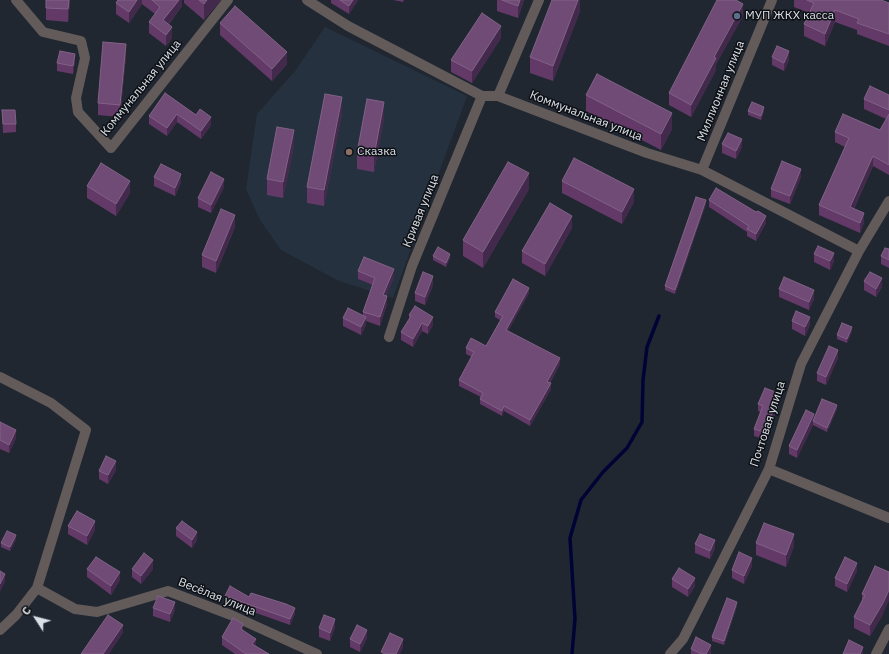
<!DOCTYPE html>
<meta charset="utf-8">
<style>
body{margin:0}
#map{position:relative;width:889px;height:654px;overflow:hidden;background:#202731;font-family:"IBM Plex Sans",sans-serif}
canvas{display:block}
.north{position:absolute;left:16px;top:598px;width:40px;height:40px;-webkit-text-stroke:3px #0d1015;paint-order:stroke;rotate:306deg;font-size:11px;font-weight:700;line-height:16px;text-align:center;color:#dbe0e7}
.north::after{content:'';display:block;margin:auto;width:14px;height:18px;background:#dbe0e7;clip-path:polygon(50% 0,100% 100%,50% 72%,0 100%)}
</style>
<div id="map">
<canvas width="889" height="654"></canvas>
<div class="north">С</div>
</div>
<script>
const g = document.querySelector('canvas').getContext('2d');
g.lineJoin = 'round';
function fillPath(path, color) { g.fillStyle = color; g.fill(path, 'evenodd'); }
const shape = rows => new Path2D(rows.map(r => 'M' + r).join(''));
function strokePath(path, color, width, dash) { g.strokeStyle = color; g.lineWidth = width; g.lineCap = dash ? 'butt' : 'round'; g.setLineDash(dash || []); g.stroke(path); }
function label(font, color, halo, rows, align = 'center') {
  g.font = font + ' "IBM Plex Sans",sans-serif'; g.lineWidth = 3; g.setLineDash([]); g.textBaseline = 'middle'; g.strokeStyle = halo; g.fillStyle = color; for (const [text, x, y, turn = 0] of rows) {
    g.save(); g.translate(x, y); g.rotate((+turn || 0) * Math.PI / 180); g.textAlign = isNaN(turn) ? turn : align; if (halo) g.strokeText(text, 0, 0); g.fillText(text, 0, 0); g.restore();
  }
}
fillPath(shape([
 [325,27,467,96,393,298,339,281,281,250,260,220,246,189,257,114,296,70]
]), '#26313f');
strokePath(shape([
 [572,654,575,619,570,538,581,500,603,472,627,448,642,422,643,380,647,347,659,316]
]), '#000335', 3.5);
strokePath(shape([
 [16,0,43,32,81,41,85,58,76,98,78,112,111,148,228,0],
 [307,0,348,26,482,96,498,96,647,153,702,170,859,251],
 [498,96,539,0],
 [702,170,772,0],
 [389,337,412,266,482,96],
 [0,377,51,403,86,430,37,588,16,615,0,630],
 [769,469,889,518],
 [37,588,75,609,97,612,168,591,231,615,317,654],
 [670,654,683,639,769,469,801,364,859,251,889,201],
 [876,654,889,629]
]), '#625b5a', 10);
fillPath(shape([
 [46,0,70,0,68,22,46,20],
 [118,0,182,0,182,6,169,24,172,38,166,46,149,33,149,22,155,14,142,4,129,23,116,14,116,3],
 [184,0,221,0,204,20,184,3],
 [331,0,358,0,349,14,331,3],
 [393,0,404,0,403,2],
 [497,0,524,0,518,18,497,11],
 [580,0,580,11,553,81,530,73,530,57],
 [794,0,881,0,889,3,889,46,857,34,857,30,835,22,825,46,804,36,804,24,809,13,794,7],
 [743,16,716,64,716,70,691,117,669,105,669,93],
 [220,23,287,64,272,81,220,35],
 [501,38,472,83,451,72,451,60],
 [126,56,120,117,98,115,98,103],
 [772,57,789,60,784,71,772,65],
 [75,62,73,74,57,71,57,63],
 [165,93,211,125,201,139,177,122,167,136,149,124,149,116],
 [586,95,672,129,661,150,586,111],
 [889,95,889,175,873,166,854,209,864,223,860,233,819,215,819,205,845,147,835,142,835,132,880,130,886,119,864,109,864,99],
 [2,110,16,124,16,132,3,133],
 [748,111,764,111,761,120,748,115],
 [342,113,324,206,307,203,307,187],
 [384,118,374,172,357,169,357,153],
 [722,144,742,147,736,159,722,153],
 [294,146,283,198,267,195,267,179],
 [154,177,181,182,175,196,154,186],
 [801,177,790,204,771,197,771,189],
 [562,181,634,202,622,224,562,193],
 [87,186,130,193,116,216,87,198],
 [224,187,211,213,198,207,198,198],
 [529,189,483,268,463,256,463,240],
 [709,200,756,212,766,223,756,241,747,236,747,232,709,207],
 [706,204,675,294,665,290,665,286],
 [235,227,216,273,202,267,202,255],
 [572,228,545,276,522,263,522,251],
 [889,249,889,268,881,264,881,256],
 [814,254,834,261,830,270,814,262],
 [433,256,450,258,446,267,433,260],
 [358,271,394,277,386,296,387,304,380,326,366,321,366,325,361,335,343,326,343,318,363,315,363,312,373,285,358,279],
 [864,281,882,287,876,297,864,290],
 [433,285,425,305,415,301,415,293],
 [779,289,814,299,809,310,779,297],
 [529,293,508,331,560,364,550,383,551,389,530,426,504,411,502,416,480,404,480,399,481,397,459,386,459,380,472,357,466,354,466,348,486,346,500,320,495,317,495,312],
 [409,315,433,325,428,334,422,331,413,347,401,340,401,332,409,320],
 [792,321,810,325,805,336,792,329],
 [852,331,847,343,837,339,837,335],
 [838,358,826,385,817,381,817,373],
 [781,401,764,439,754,436,754,429,760,412,758,411,758,404],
 [837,409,827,432,813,425,797,458,789,454,789,446,814,418],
 [0,422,16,438,9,453,0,449],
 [116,470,108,484,99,479,99,471],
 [68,526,95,530,87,545,68,534],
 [176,528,197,540,192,548,176,536],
 [16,539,10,551,1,547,1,543],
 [756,543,794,546,786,567,756,555],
 [695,544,715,548,710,559,695,553],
 [752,566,744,584,732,578,732,570],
 [875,566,883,614,870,636,854,628,854,617,862,601,862,594],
 [87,569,120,580,111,595,87,577],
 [132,569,153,569,141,584,132,577],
 [857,571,847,592,835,586,835,578],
 [672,579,695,586,688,597,672,587],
 [225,596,249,597,295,614,290,625,225,602],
 [737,606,724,645,712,641,712,637],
 [153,608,175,610,170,622,153,616],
 [335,627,330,641,319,637,319,628],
 [243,631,256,646,269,654,235,654,222,645,222,637],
 [367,638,360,652,350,647,350,639],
 [691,649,711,653,710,654,691,654]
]), '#633968');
fillPath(shape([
 [69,0,70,0,68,22,68,9],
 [137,0,142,0,142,4,129,23,129,12],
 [179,0,182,0,182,6,163,31,163,20],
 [207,0,221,0,204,20,204,4],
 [353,0,358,0,349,14,349,6],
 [520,0,524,0,518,18,518,6],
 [578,0,580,0,580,11,553,81,553,66],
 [743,4,743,16,716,64,716,70,691,117,691,105,714,57],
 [835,10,835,22,825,46,825,34],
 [501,26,501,38,472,83,472,71],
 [172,27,172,38,166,46,166,35],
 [126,44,126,56,120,117,120,105],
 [789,51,789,60,784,71,784,63],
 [287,52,287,64,272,81,272,69],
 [75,54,75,62,73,74,73,66],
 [342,97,342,113,324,206,324,190],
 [384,102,384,118,374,172,374,156],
 [764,107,764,111,761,120,761,116],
 [672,113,672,129,661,150,661,134],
 [177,114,177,122,167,136,167,128],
 [211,117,211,125,201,139,201,131],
 [294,130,294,146,283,198,283,182],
 [742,139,742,147,736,159,736,151],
 [873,156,873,166,850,217,850,207],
 [801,169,801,177,790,204,790,196],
 [529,173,529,189,483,268,483,252],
 [181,174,181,182,175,196,175,188],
 [224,179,224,187,211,213,211,205],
 [130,181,130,193,116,216,116,204],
 [634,189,634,202,622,224,622,212],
 [706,200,706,204,675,294,675,290],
 [864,213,864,223,860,233,860,223],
 [235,215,235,227,216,273,216,261],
 [572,216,572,228,545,276,545,264],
 [766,216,766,223,756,241,756,234],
 [834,253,834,261,830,270,830,261],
 [450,254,450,258,446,267,446,263],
 [394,269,394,277,383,303,383,295],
 [433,276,433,285,425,305,425,297],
 [882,278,882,287,876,297,876,289],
 [529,288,529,293,506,335,506,330],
 [814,290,814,299,809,310,809,302],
 [387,296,387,304,380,326,380,317],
 [366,317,366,325,361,335,361,327],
 [433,317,433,325,428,334,428,326],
 [810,317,810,325,805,336,805,327],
 [422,323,422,331,413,347,413,339],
 [852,327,852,331,847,343,847,339],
 [838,350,838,358,826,385,826,377],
 [560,358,560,364,547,387,547,382],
 [551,383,551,389,530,426,530,420],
 [781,394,781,401,764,439,764,432],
 [837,405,837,409,827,432,827,428],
 [504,406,504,411,502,416,502,411],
 [814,414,814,422,813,421,813,425,797,458,797,450],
 [16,430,16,438,9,453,9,445],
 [116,461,116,470,108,484,108,475],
 [95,521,95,530,87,545,87,536],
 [197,532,197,540,192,548,192,540],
 [794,534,794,546,786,567,786,555],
 [16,535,16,539,10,551,10,547],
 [715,540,715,548,710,559,710,551],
 [752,558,752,566,744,584,744,576],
 [153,560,153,569,141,584,141,576],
 [857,563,857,571,847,592,847,584],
 [120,572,120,580,111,595,111,586],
 [5,574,5,582,0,592,0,584],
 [695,578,695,586,688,597,688,589],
 [889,590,889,601,883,614,870,636,870,625],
 [175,602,175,610,170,622,170,614],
 [737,602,737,606,724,645,724,641],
 [295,608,295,614,290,625,290,619],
 [335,619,335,627,330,641,330,633],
 [243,624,243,632,241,629],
 [123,625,123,633,109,654,103,654],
 [367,630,367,638,360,652,360,644],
 [256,639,256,646,252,644],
 [403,639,403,648,400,654,396,654],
 [711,645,711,653,710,654,706,654],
 [863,647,863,654,860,654]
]), '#432a4c');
const building = shape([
 [46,0,69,0,68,9,46,8,46,0],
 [118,0,137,0,129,12,116,3,118,0],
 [152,0,179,0,163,20,172,27,166,35,149,22,160,7,152,0],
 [199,0,207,0,204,4,199,0],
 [340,0,353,0,349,6,340,0],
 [502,0,520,0,518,6,502,0],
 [552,0,578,0,553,66,530,57,552,0],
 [717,0,736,0,743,4,714,57,716,58,691,105,669,93,717,0],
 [807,0,881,0,889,3,889,34,857,23,859,19,835,10,825,34,804,24,814,3,807,0],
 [235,6,287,52,272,69,220,23,235,6],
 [482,13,501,26,472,71,451,60,482,13],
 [103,42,126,44,120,105,98,103,103,42],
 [777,46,789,51,784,63,772,57,777,46],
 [60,51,75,54,73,66,57,63,60,51],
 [597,74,672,113,661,134,586,95,597,74],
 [870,86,889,95,889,110,864,99,870,86],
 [165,93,196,115,200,109,211,117,201,131,177,114,167,128,149,116,165,93],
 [325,94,342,97,324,190,307,187,325,94],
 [367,99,384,102,374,156,357,153,367,99],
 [752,102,764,107,761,116,748,111,752,102],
 [2,110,15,110,16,124,3,124,2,110],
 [843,114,880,130,889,114,889,165,873,156,850,207,864,213,860,223,819,205,849,138,835,132,843,114],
 [277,127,294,130,283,182,267,179,277,127],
 [728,133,742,139,736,151,722,144,728,133],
 [574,158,634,189,622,212,562,181,574,158],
 [782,161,801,169,790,196,771,189,782,161],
 [508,162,529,173,483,252,463,240,508,162],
 [101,163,130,181,116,204,87,186,101,163],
 [161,164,181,174,175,188,154,177,161,164],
 [211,172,224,179,211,205,198,198,211,172],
 [716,188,756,212,758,211,766,216,756,234,747,229,749,226,709,200,716,188],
 [696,197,706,200,675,290,665,286,696,197],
 [550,203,572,216,545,264,522,251,550,203],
 [221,209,235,215,216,261,202,255,221,209],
 [818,246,834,253,830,261,814,254,818,246],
 [438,247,450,254,446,263,433,256,438,247],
 [885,248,889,249,889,260,881,256,885,248],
 [364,257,394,269,383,295,387,296,380,317,363,312,375,278,358,271,364,257],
 [423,272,433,276,425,297,415,293,423,272],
 [870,272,882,278,876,289,864,281,870,272],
 [784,277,814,290,809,302,779,289,784,277],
 [513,279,529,288,506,330,560,358,547,382,551,383,530,420,504,406,502,411,480,399,483,393,459,380,474,352,466,348,471,338,486,346,503,316,495,312,513,279],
 [415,306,433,317,428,326,422,323,413,339,401,332,411,316,409,315,415,306],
 [348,308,366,317,361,327,343,318,348,308],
 [796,311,810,317,805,327,792,321,796,311],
 [842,323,852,327,847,339,837,335,842,323],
 [829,346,838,350,826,377,817,373,829,346],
 [765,388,781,394,764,432,754,429,763,406,758,404,765,388],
 [822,399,837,405,827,428,813,421,822,399],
 [806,410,814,414,797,450,789,446,806,410],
 [0,422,16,430,9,445,0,440,0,422],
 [106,456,116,461,108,475,99,471,106,456],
 [77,511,95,521,87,536,68,526,77,511],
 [182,521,197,532,192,540,176,528,182,521],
 [764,523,794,534,786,555,756,543,764,523],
 [7,531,16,535,10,547,1,543,7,531],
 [700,534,715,540,710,551,695,544,700,534],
 [739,552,752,558,744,576,732,570,739,552],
 [144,553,153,560,141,576,132,569,144,553],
 [96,557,120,572,111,586,87,569,96,557],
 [845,557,857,563,847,584,835,578,845,557],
 [875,566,889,572,889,590,883,603,870,625,854,617,865,595,862,594,875,566],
 [679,568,695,578,688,589,672,579,679,568],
 [0,571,5,574,0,584,0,571],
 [230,586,249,597,251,593,286,604,295,608,290,619,225,596,230,586],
 [158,596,175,602,170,614,153,608,158,596],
 [727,598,737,602,724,641,712,637,727,598],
 [108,615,123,625,103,654,81,654,108,615],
 [324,615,335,619,330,633,319,628,324,615],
 [233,618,243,624,241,629,256,639,252,644,269,654,246,654,222,637,233,618],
 [357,625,367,630,360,644,350,639,357,625],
 [390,633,403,639,396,654,385,654,381,652,390,633],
 [696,637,711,645,706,654,702,654,691,649,696,637],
 [849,640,863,647,860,654,843,654,849,640]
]);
fillPath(building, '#704b75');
strokePath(building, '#816287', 1);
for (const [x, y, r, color] of [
 [737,16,4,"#5c6f8a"],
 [349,152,4,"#8d6e63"]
]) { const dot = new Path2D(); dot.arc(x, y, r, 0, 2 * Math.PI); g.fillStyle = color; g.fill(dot); strokePath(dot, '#0d1015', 1.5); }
label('12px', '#dbe0e7', '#0d1015', [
 ["МУП ЖКХ касса",745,16],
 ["Сказка",357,152]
], 'left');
label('12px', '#dbe0e7', '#0d1015', [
 ["Коммунальная улица",141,88,-51],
 ["Миллионная улица",721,91,-68],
 ["Коммунальная улица",586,116,21],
 ["Кривая улица",421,211,-68],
 ["Почтовая улица",768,424,-72],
 ["Весёлая улица",217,597,22]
]);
</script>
